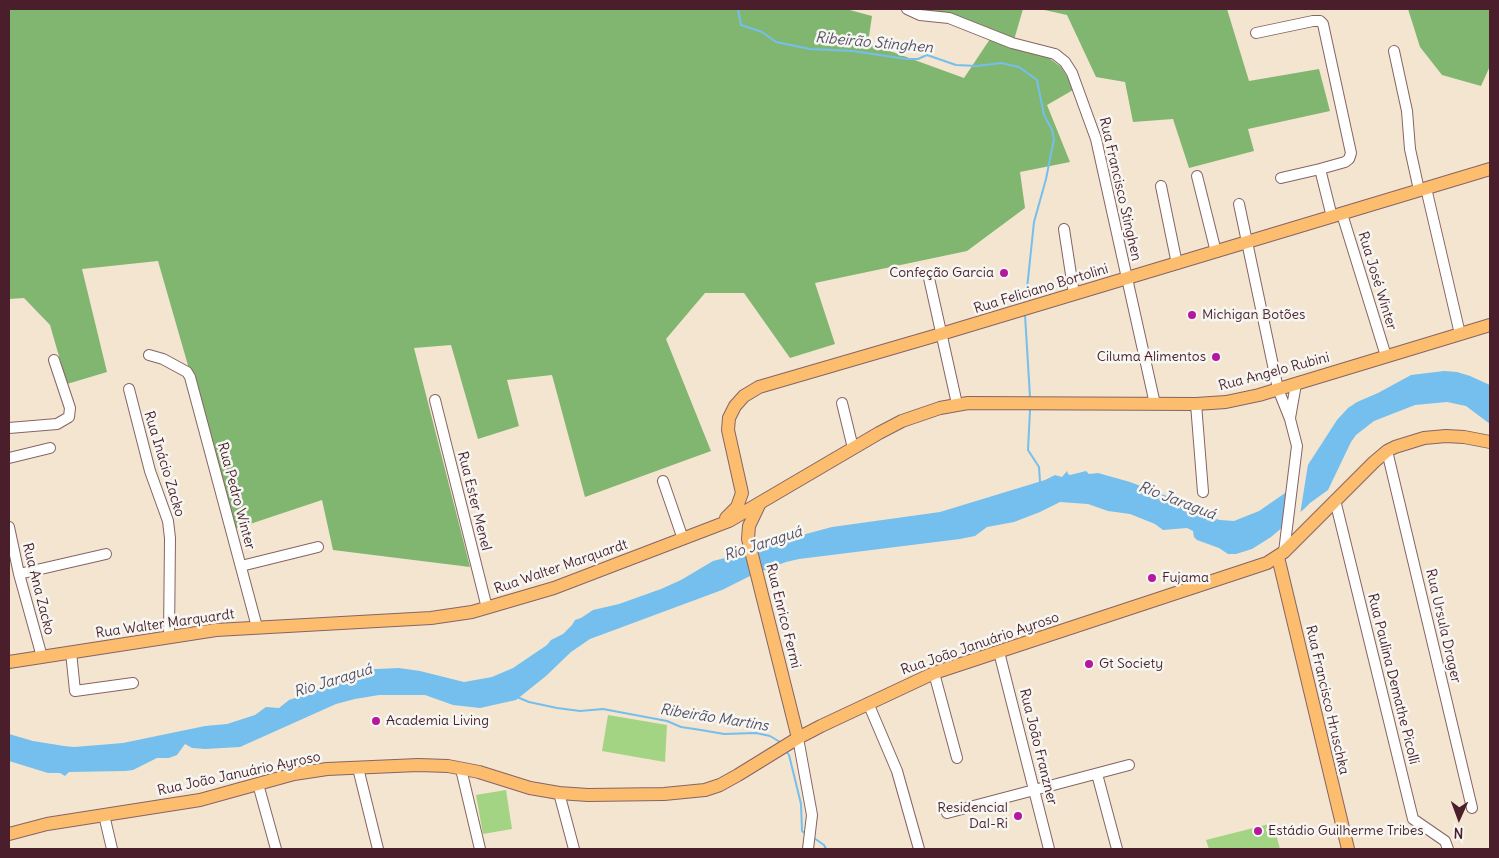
<!DOCTYPE html>
<meta charset="utf-8">
<style>
body{margin:0}
#map{position:relative;width:1499px;height:858px;overflow:hidden;background:#f4e5d0;font-family:Delius,sans-serif}
canvas{display:block}
.frame{position:absolute;inset:0;border:10px solid #4a1f2b;pointer-events:none}
.north{position:absolute;left:1434px;top:793px;width:50px;height:50px;-webkit-text-stroke:4px #f6f6f2;paint-order:stroke;rotate:182deg;font-size:14px;font-weight:700;line-height:20px;text-align:center;color:#4a1f2b}
.north::after{content:'';display:block;margin:auto;width:18px;height:22px;background:#4a1f2b;clip-path:polygon(50% 0,100% 100%,50% 72%,0 100%)}
</style>
<div id="map">
<canvas width="1499" height="858"></canvas>
<div class="frame"></div>
<div class="north">N</div>
</div>
<script>
const g = document.querySelector('canvas').getContext('2d');
g.lineJoin = 'round';
function fillPath(path, color) { g.fillStyle = color; g.fill(path, 'evenodd'); }
const shape = rows => new Path2D(rows.map(r => 'M' + r).join(''));
function strokePath(path, color, width, dash) { g.strokeStyle = color; g.lineWidth = width; g.lineCap = dash ? 'butt' : 'round'; g.setLineDash(dash || []); g.stroke(path); }
function label(font, color, halo, rows, align = 'center') {
  g.font = font + ' Delius,sans-serif'; g.lineWidth = 5; g.setLineDash([]); g.textBaseline = 'middle'; g.strokeStyle = halo; g.fillStyle = color; for (const [text, x, y, turn = 0] of rows) {
    g.save(); g.translate(x, y); g.rotate((+turn || 0) * Math.PI / 180); g.textAlign = isNaN(turn) ? turn : align; if (halo) g.strokeText(text, 0, 0); g.fillText(text, 0, 0); g.restore();
  }
}
fillPath(shape([
 [608,715,667,725,665,762,602,751],
 [506,790,512,829,483,834,476,795],
 [1273,823,1280,849,1209,849,1206,840]
]), '#a2d483');
fillPath(shape([
 [9,9,760,9,760,10,777,9,846,9,872,16,868,43,964,78,990,39,1039,53,1049,58,1061,67,1068,78,1073,90,1047,105,1070,162,1020,172,1025,208,967,251,815,283,835,344,790,358,744,293,705,293,666,339,711,451,585,497,552,375,507,380,519,426,478,439,451,345,414,348,470,567,333,550,322,500,235,529,158,261,82,269,107,372,67,384,50,325,24,298,9,299],
 [913,9,1023,9,1014,40,939,14],
 [1040,9,1227,9,1249,81,1319,69,1330,111,1248,129,1254,151,1189,168,1173,119,1133,122,1125,82,1096,77,1067,15],
 [1408,9,1490,9,1490,66,1481,86,1442,75,1420,47]
]), '#81b671');
fillPath(shape([
 [1444,371,1457,372,1470,376,1490,385,1490,424,1466,406,1447,402,1415,405,1374,421,1356,435,1351,442,1328,490,1310,503,1304,509,1271,537,1252,549,1236,554,1228,554,1219,548,1197,540,1194,537,1193,531,1187,528,1163,530,1155,524,1130,514,1108,511,1088,504,1060,502,1040,512,1014,522,987,527,975,536,960,539,799,559,786,562,754,574,722,590,590,639,571,652,546,676,516,700,480,708,453,705,425,695,379,695,355,699,336,704,240,747,205,749,192,748,185,744,177,755,169,758,157,758,133,770,125,771,69,772,65,776,60,773,48,773,9,761,9,734,33,741,64,746,74,747,123,743,205,726,227,724,255,715,266,707,279,708,289,700,315,691,355,670,399,668,420,671,464,682,492,677,513,668,547,645,551,640,563,634,572,625,575,620,581,618,593,610,619,604,661,589,681,580,713,561,725,558,743,548,765,545,832,527,940,512,1045,480,1055,475,1062,477,1067,471,1068,474,1070,475,1086,471,1089,474,1098,473,1130,482,1188,504,1208,517,1220,520,1234,521,1259,511,1288,491,1304,471,1337,420,1348,408,1357,402,1378,393,1411,375]
]), '#74bfed');
fillPath(shape([
 [1309,458,1300,515,1281,532,1287,489]
]), '#f4e5d0');
strokePath(shape([
 [738,9,741,25,762,32,776,42,810,49,853,51,906,59,918,59,927,55,956,65,977,66,1001,63,1019,67,1037,80,1044,115,1052,130,1054,139,1046,179,1034,222,1026,298],
 [1025,315,1030,397],
 [1030,410,1028,450,1039,467,1040,482],
 [517,697,529,702,557,708,580,711,603,709,667,721,681,727,701,730,724,734,756,733,770,736,780,742],
 [785,750,789,755,801,804,802,831,807,835],
 [814,838,824,845,826,849]
]), '#74bfed', 2);
const minor = shape([
 [907,9,920,15,949,18,1012,43,1055,54,1065,62,1072,73,1096,139,1155,404],
 [1256,33,1313,21,1320,21,1323,24,1351,153,1349,159,1345,162,1320,169,1332,217],
 [1394,51,1407,111,1410,149,1419,190],
 [1197,176,1216,252],
 [1281,178,1320,169],
 [1161,186,1177,264],
 [1426,188,1460,334],
 [1239,204,1278,389,1290,419,1297,446,1284,552],
 [1342,214,1386,356],
 [1064,229,1074,294],
 [929,278,957,404],
 [149,355,163,359,187,372,190,377,257,627],
 [129,389,150,471,168,521,170,538,169,637],
 [435,400,487,608],
 [842,403,853,448],
 [1196,404,1203,492],
 [1290,418,1296,384],
 [9,428,57,424,69,417,70,408,54,360],
 [1387,451,1472,808],
 [9,458,50,448],
 [663,481,683,539],
 [1335,500,1413,819,1445,841,1448,849],
 [9,527,19,574,42,657],
 [241,566,318,547],
 [19,574,106,554],
 [71,652,75,691,133,683],
 [999,652,1049,849],
 [934,673,957,758],
 [868,703,897,771,919,849],
 [798,738,812,815,808,849],
 [358,768,378,849],
 [461,769,480,849],
 [1097,774,1117,849],
 [258,784,276,849],
 [559,793,574,849],
 [947,813,1129,765],
 [104,815,112,849]
]);
const major = shape([
 [759,505,749,526,748,539,798,738],
 [726,518,737,507,742,493,728,430,729,418,735,406,744,396,759,387,941,334,1490,169],
 [1278,557,1348,849],
 [9,662,216,630,431,618,472,612,554,588,729,521,879,433,902,421,940,408,968,403,1196,404,1226,402,1259,395,1490,325],
 [9,834,47,824,200,800,294,774,327,769,418,765,448,766,479,772,530,788,559,793,588,795,664,794,705,790,720,785,738,775,798,738,821,726,934,673,1267,563,1284,552,1374,462,1387,451,1395,447,1424,438,1446,436,1464,437,1490,442]
]);
strokePath(minor, '#866465', 12);
strokePath(major, '#866465', 14);
strokePath(minor, '#fff', 10);
strokePath(major, '#fcbd6f', 12);
for (const [x, y, r, color] of [
 [1004,273,5,"#b5179e"],
 [1192,315,5,"#b5179e"],
 [1216,357,5,"#b5179e"],
 [1152,578,5,"#b5179e"],
 [1089,664,5,"#b5179e"],
 [376,721,5,"#b5179e"],
 [1018,816,5,"#b5179e"],
 [1258,831,5,"#b5179e"]
]) { const dot = new Path2D(); dot.arc(x, y, r, 0, 2 * Math.PI); g.fillStyle = color; g.fill(dot); strokePath(dot, '#f6f6f2', 2); }
label('14px', '#4a1f2b', '#f6f6f2', [
 ["Rua Francisco Stinghen",1120,189,77],
 ["Rua José Winter",1377,281,73],
 ["Rua Feliciano Bortolini",1041,289,-17],
 ["Rua Angelo Rubini",1274,372,-15],
 ["Rua Inácio Zacko",164,464,73],
 ["Rua Pedro Winter",236,496,75],
 ["Rua Ester Menel",474,501,76],
 ["Rua Walter Marquardt",561,567,-19],
 ["Rua Ana Zacko",38,589,76],
 ["Rua Enrico Fermi",783,616,76],
 ["Rua Walter Marquardt",165,624,-8],
 ["Rua Ursula Drager",1443,626,77],
 ["Rua João Januário Ayroso",980,644,-19],
 ["Rua Paulina Demathe Picolli",1393,679,76],
 ["Rua Francisco Hruschka",1327,700,77],
 ["Rua João Franzner",1038,747,76],
 ["Rua João Januário Ayroso",239,774,-12]
]);
label('14px', '#4a1f2b', '#f6f6f2', [
 ["Confeção Garcia",994,273,"right"],
 ["Michigan Botões",1202,315],
 ["Ciluma Alimentos",1206,357,"right"],
 ["Fujama",1162,578],
 ["Gt Society",1099,664],
 ["Academia Living",386,721],
 ["Residencial",1008,808,"right"],
 ["Dal-Ri",1008,824,"right"],
 ["Estádio Guilherme Tribes",1268,831]
], 'left');
label('italic 15px', '#574f65', '#f6f6f2', [
 ["Ribeirão Stinghen",874,43,5],
 ["Rio Jaraguá",1177,501,21],
 ["Rio Jaraguá",763,544,-18],
 ["Rio Jaraguá",333,681,-17],
 ["Ribeirão Martins",714,718,9]
]);
</script>
